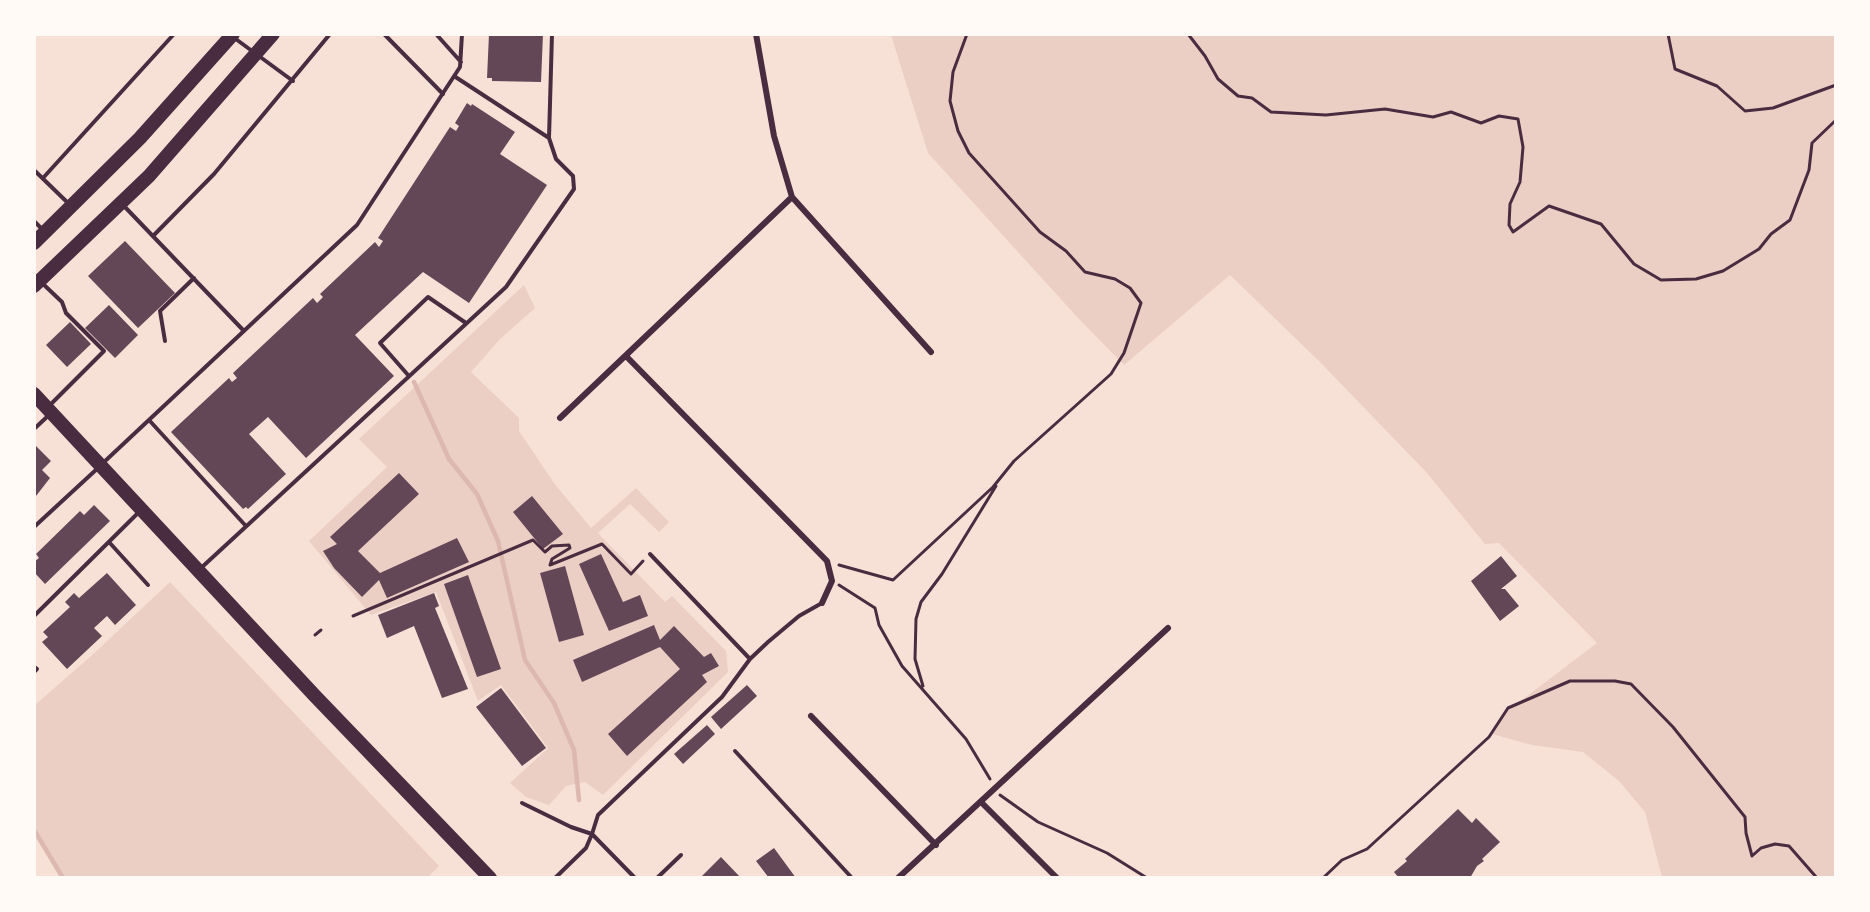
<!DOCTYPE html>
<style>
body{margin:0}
#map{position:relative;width:1870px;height:912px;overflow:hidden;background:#f7e1d7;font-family:"Source Serif 4",serif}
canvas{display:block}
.frame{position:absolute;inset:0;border:36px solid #fffaf5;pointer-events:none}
</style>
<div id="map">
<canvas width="1870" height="912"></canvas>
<div class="frame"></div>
</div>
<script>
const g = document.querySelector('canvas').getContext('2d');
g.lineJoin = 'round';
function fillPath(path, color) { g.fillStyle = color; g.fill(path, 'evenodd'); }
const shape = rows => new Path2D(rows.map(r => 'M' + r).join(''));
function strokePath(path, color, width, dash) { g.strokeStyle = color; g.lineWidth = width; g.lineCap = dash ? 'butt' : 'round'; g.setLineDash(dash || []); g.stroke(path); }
fillPath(shape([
 [891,35,1835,35,1835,877,1662,877,1645,812,1619,781,1583,752,1532,745,1492,734,1506,712,1597,643,1499,543,1485,544,1427,473,1320,362,1230,275,1124,365,1078,318,928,153],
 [524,285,535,308,500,339,471,372,519,418,519,431,554,483,591,528,636,488,669,522,659,532,630,504,598,533,665,602,672,596,726,651,728,672,603,795,585,782,566,786,549,805,526,797,510,783,548,748,501,685,478,701,436,592,371,615,309,541,387,467,359,439],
 [170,582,439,866,427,878,63,877,35,830,35,705,91,656]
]), '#ebcfc5');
strokePath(shape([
 [414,382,449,459,477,494,498,541,525,660,554,703,574,750,579,800],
 [34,830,63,878]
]), '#dcb8b0', 4.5);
fillPath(shape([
 [489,34,543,34,541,82,492,81,492,78,487,78],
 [467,103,471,106,472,104,515,132,500,154,547,185,469,303,423,272,355,335,394,376,306,458,268,417,249,434,286,474,248,509,246,507,243,509,171,432,229,378,232,382,237,378,233,373,313,298,317,303,323,297,320,294,375,242,379,247,383,241,378,238,450,127,456,131,459,126,455,123],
 [125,241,175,293,138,328,88,276],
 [109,305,138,335,115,358,85,328],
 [70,322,91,344,67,367,46,345],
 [36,446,51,461,42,470,50,478,36,496],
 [399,473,419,494,358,551,380,573,457,538,469,562,387,598,379,580,362,597,334,568,323,551,337,544,330,537],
 [532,496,563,534,543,549,513,512],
 [94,505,110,521,45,584,34,572,34,562,39,558,36,554,80,511,84,515],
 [601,554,623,602,640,595,648,616,609,631,579,564],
 [1501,556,1517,576,1501,589,1505,589,1519,606,1500,621,1471,581],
 [565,566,584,635,559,642,540,573],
 [107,573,136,605,115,625,107,616,94,628,102,636,67,669,42,642,48,637,43,632,70,607,65,602,74,593,79,598],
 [468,575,501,669,477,677,444,584],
 [434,593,439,606,435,608,468,689,442,698,414,626,387,638,378,615],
 [654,625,660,640,674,626,704,657,711,653,719,666,702,675,707,682,627,756,608,734,680,669,660,647,582,682,573,660],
 [747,685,757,696,721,729,711,717],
 [501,688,546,748,522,766,476,707],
 [707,725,715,734,683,764,674,754],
 [1458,809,1472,823,1476,818,1500,842,1482,859,1484,861,1477,866,1470,878,1399,878,1394,872,1407,861,1405,859],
 [774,848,796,878,769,878,756,861],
 [721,857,741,878,700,878]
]), '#644757');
strokePath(shape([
 [1145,34,1148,34],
 [1188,34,1205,56,1218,79,1238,96,1252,98,1271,112,1326,115,1385,109,1433,117,1451,112,1481,123,1499,116,1518,119,1523,147,1520,182,1510,204,1509,225,1513,232,1549,206,1601,224,1634,264,1661,280,1696,279,1723,271,1759,249,1771,234,1790,220,1809,170,1812,143,1836,120],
 [1668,34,1675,69,1717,86,1745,111,1773,108,1836,85],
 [839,565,893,580,993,487,1014,461,1111,374,1124,353,1141,303,1130,288,1115,279,1085,272,1066,251,1040,232,969,153,958,131,950,101,953,72,967,34],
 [839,585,875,608,879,625,902,666,966,739,990,779],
 [353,616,533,540,545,552,552,546,569,545,570,548,552,559,550,565,602,544,631,574,643,561],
 [315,635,321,630],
 [923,686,915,659,916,619,921,602,942,574,996,486],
 [1000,795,1038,822,1107,853,1147,878],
 [1323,878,1342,860,1367,849,1489,737,1508,708,1570,681,1615,681,1631,684,1673,727,1745,817,1746,833,1752,856,1761,848,1775,844,1789,846,1817,878]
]), '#4a2c40', 3);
strokePath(shape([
 [384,34,443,94],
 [436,34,461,62],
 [233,37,293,81],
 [454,76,549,138],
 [34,170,68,203],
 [43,178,174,34],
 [124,206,244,331],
 [34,221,43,230],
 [154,235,214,174,330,34],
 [42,283,62,302,66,313,104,351,50,405],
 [165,341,160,311,194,278],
 [408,375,380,343,428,297,466,323],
 [149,420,245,525],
 [34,429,49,415],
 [103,463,357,225,460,67,462,34],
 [34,527,98,468],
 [109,542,148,585],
 [650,554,750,659],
 [201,568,506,287,574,189,573,176,556,159,549,138,552,34],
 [34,616,139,512],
 [34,667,37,669,34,672],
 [735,751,852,878],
 [522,803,571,827,592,834,586,848,555,878],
 [635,878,592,834,598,815,722,697,750,659,768,642,799,616,822,603],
 [657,878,681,855]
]), '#4a2c40', 4);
strokePath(shape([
 [756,34,774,136,792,197,931,352],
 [626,356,827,561,832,581,822,603],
 [560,418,792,197],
 [811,716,936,845],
 [981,802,1057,878],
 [898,878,1168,628]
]), '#4a2c40', 6);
strokePath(shape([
 [34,243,140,138,233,34],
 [34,286,149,176,273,34],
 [34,394,315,696,490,878]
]), '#4a2c40', 14);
</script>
